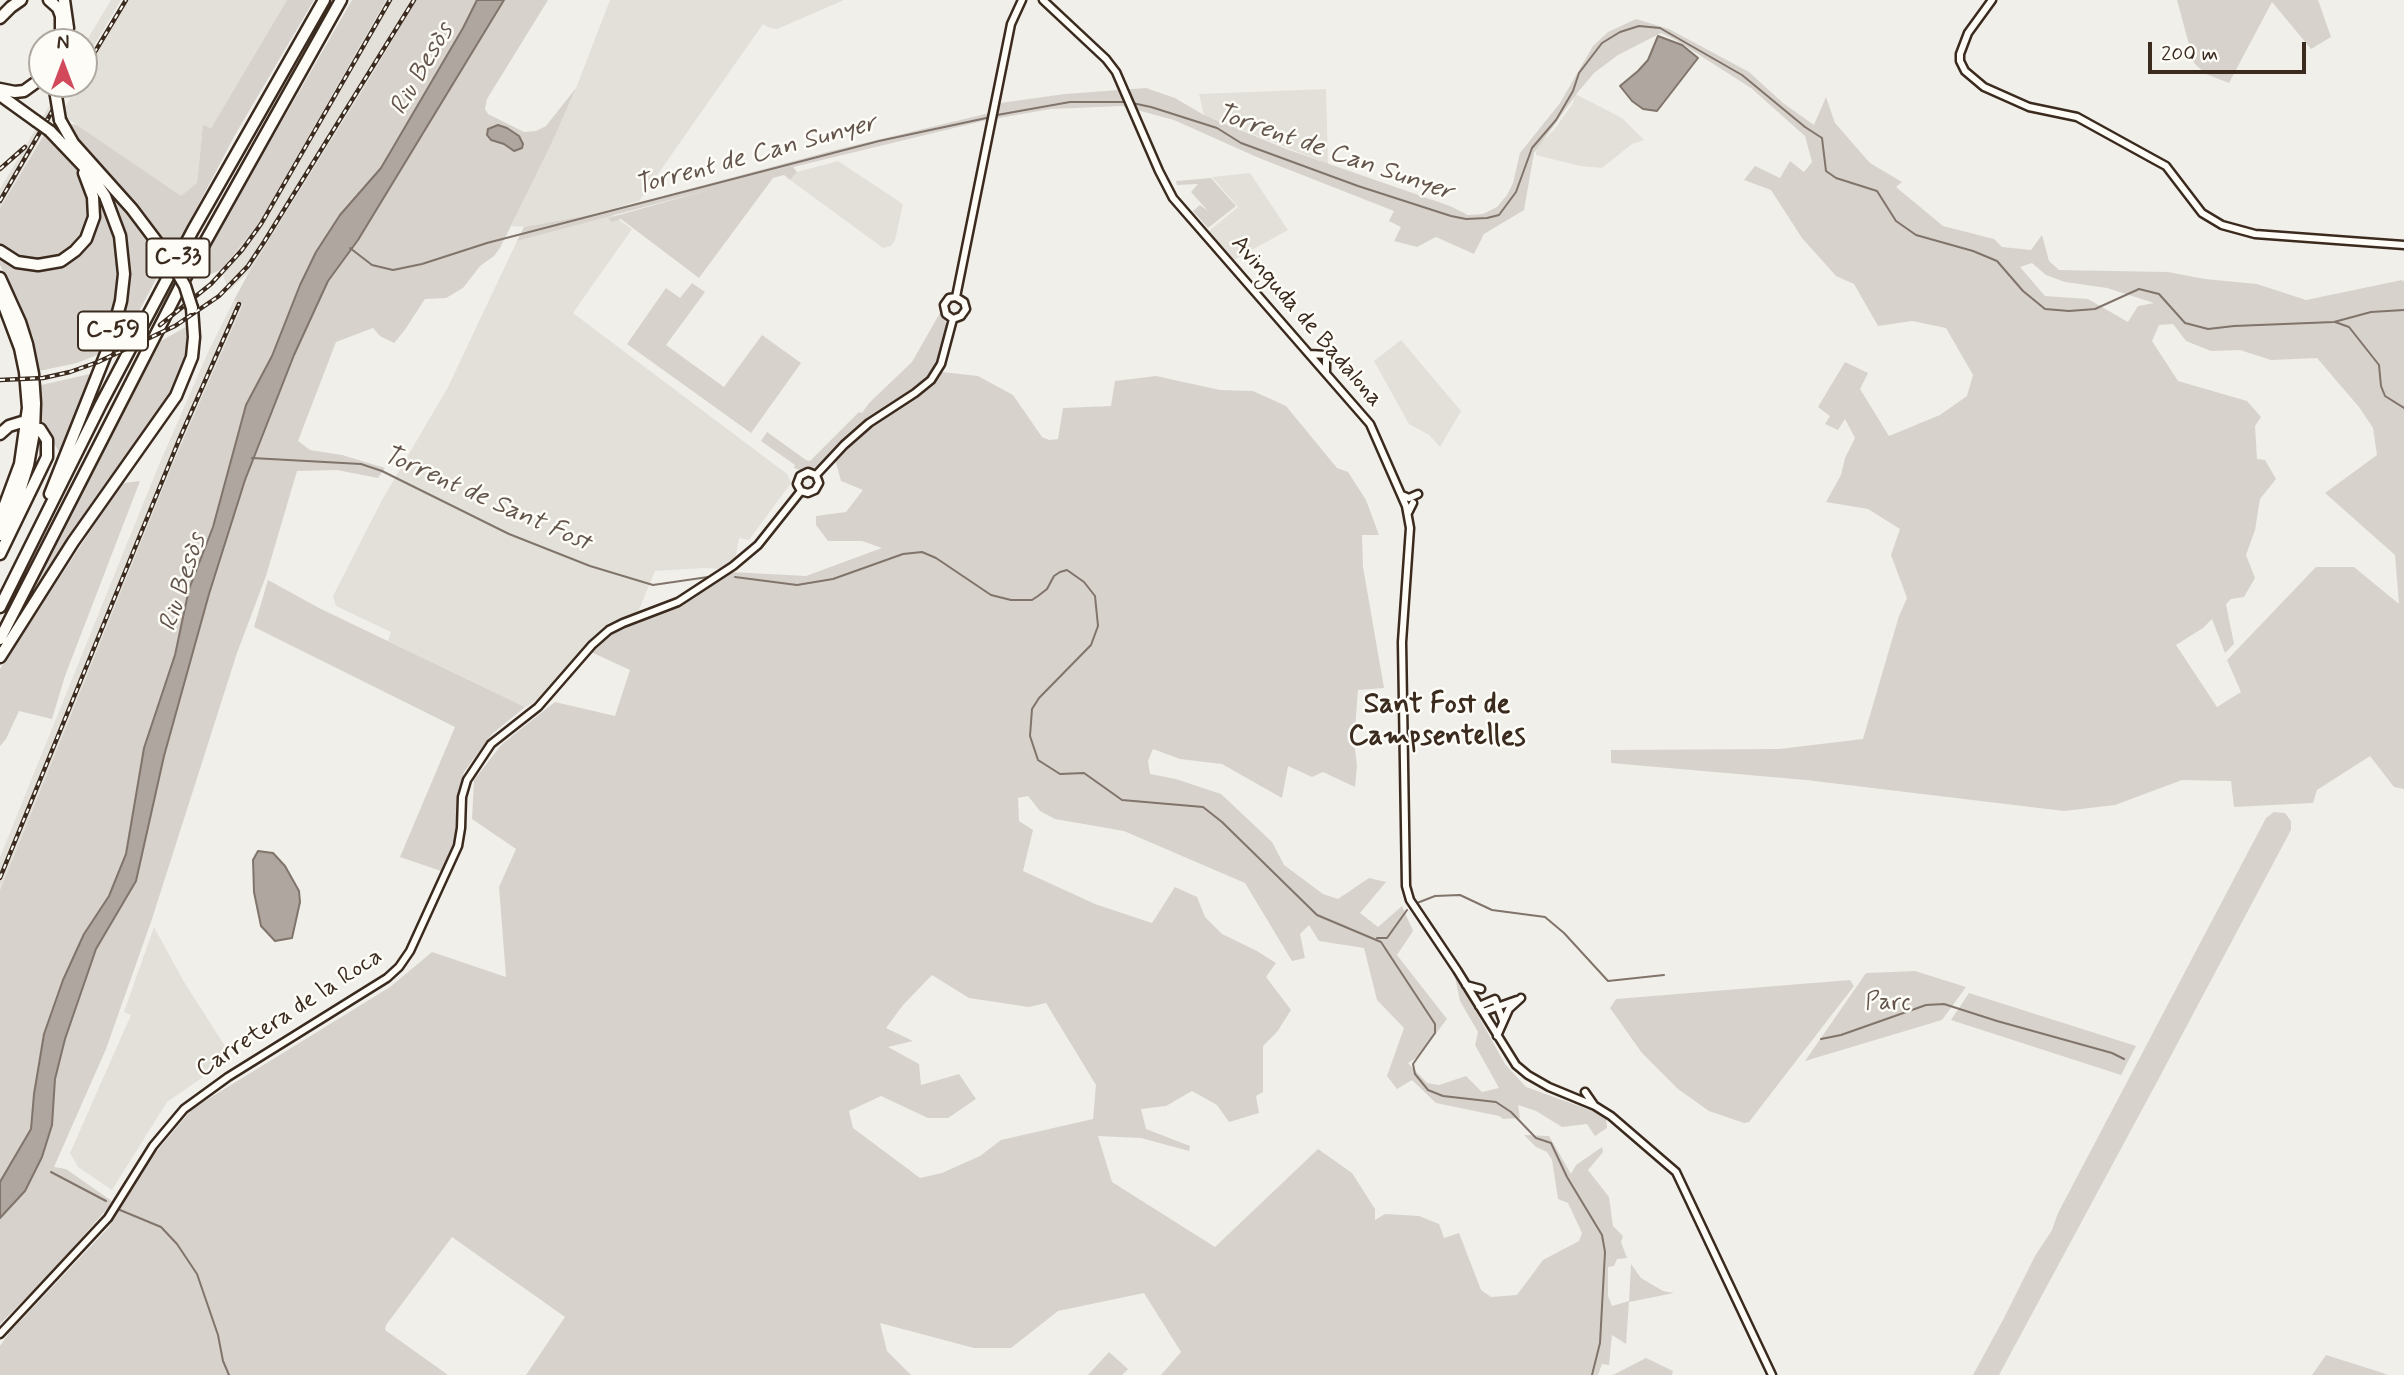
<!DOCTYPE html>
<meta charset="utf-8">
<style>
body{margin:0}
#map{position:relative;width:2404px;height:1375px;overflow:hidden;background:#f1efea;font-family:Mynerve,sans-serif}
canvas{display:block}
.north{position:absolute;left:28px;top:28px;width:70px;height:70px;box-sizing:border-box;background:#fdfcf7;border:2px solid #afa8a0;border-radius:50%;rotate:0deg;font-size:19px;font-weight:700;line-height:28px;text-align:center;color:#3b2a1e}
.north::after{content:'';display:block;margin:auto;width:24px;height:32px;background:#d1495b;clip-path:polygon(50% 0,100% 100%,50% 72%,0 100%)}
.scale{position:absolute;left:2148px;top:42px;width:158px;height:32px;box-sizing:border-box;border:4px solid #3b2a1e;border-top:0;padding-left:9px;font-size:21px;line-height:24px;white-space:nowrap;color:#3b2a1e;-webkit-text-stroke:5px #fdfcf7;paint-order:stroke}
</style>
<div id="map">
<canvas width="2404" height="1375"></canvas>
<div class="north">N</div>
<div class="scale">200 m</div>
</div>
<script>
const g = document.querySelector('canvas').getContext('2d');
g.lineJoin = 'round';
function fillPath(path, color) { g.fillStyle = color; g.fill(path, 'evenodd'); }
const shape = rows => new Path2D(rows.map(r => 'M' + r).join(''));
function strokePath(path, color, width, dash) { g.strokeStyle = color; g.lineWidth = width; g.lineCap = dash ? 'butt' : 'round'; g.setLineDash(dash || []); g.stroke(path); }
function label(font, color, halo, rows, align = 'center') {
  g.font = font + ' Mynerve,sans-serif'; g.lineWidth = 5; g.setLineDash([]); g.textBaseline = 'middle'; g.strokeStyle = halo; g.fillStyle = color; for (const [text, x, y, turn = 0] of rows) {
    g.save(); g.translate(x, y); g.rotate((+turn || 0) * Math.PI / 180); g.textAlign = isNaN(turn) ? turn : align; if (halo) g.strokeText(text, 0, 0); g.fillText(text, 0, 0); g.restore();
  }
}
fillPath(shape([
 [111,0,121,0,84,63,84,45],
 [129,0,287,0,211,128,203,126,197,183,181,197,61,114,79,84,84,84,84,75],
 [386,0,416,0,367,83,285,216,249,272,229,291,221,270,260,222],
 [610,0,844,0,777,29,770,28,763,24,639,201,600,213,524,227,511,226,576,88],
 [62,84,72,84,0,208,0,189],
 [1326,89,1328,164,1204,115,1199,94],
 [1575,94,1622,118,1644,140,1632,144,1602,168,1580,166,1536,155,1537,146,1554,130,1573,103],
 [838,161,903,204,895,240,891,246,883,248,790,180,797,172],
 [1250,173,1288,230,1232,261,1208,232,1238,207,1212,177],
 [612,215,632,229,573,313,787,474,791,483,749,540,739,538,735,561,722,569,704,568,655,571,638,612,606,627,576,656,539,700,525,707,388,641,391,632,336,606,333,596,382,500,448,387,517,241],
 [234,300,243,304,173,463,0,890,0,857,158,467,209,350],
 [1401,340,1461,411,1440,447,1429,435,1409,424,1374,361],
 [154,927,184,982,232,1057,167,1102,112,1190,78,1167,70,1153,131,1015,124,1012]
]), '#e3e0da');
fillPath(shape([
 [287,0,314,0,235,135,174,251,70,132,70,124,77,125,181,196,197,183,203,125,211,128],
 [352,0,386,0,260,222,221,270,206,276,200,274,199,271,202,260],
 [416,0,477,0,463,28,381,168,340,215,316,252,300,285,272,356,246,405,213,527,189,589,175,655,144,748,126,854,109,896,84,934,63,980,44,1034,34,1094,31,1129,0,1182,0,890,173,463,243,304,234,300,249,272,367,83],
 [504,0,548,0,487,99,485,109,488,114,524,132,536,131,546,126,576,88,552,142,500,248,494,256,480,266,463,288,446,298,425,299,404,331,394,343,380,336,373,328,336,342,298,441,310,450,342,455,385,468,378,478,337,470,297,471,266,576,237,653,152,919,106,1049,54,1167,66,1169,113,1202,48,1276,0,1324,0,1218,25,1191,42,1157,51,1130,55,1079,65,1039,96,949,136,881,164,756,209,594,244,480,294,355,328,281,358,240],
 [503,126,517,135,523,146,514,151,504,144,491,140,487,135,490,127],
 [2177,0,2318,0,2331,37,2311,49,2272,2,2229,83,2206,74,2194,63],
 [1636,19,1669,29,1749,72,1783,103,1814,125,1826,97,1835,123,1870,163,1902,182,1896,187,1943,226,1994,239,2002,247,2031,250,2042,235,2049,261,2059,270,2168,272,2205,279,2257,284,2306,300,2402,280,2404,282,2404,789,2394,787,2370,756,2317,790,2313,803,2234,807,2231,781,2182,780,2115,805,2064,811,1806,780,1611,763,1611,750,1779,749,1863,739,1899,616,1907,598,1891,555,1900,529,1868,509,1826,502,1841,475,1845,458,1855,438,1845,419,1838,430,1825,424,1830,416,1818,407,1845,362,1868,373,1860,389,1889,436,1940,415,1967,396,1973,375,1946,328,1912,321,1878,326,1854,284,1836,276,1802,238,1771,190,1744,180,1755,166,1780,178,1790,161,1804,172,1812,162,1805,136,1751,88,1676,40,1661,33,1618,55,1594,73,1578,92,1534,153,1524,210,1484,234,1474,254,1436,237,1417,247,1394,241,1401,227,1389,221,1394,211,1259,158,1174,120,1122,106,1051,109,987,120,793,167,797,172,790,180,784,175,773,178,699,278,621,219,612,222,608,218,715,188,517,241,524,227,600,213,831,151,998,111,1000,103,1065,94,1146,88,1175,98,1204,115,1286,149,1450,206,1468,215,1483,214,1497,207,1507,195,1513,183,1520,153,1560,103,1593,46,1608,32],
 [2032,263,2046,275,2065,282,2107,288,2154,303,2138,306,2128,322,2088,299,2045,296,2020,267],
 [2173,324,2186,341,2211,351,2240,350,2271,360,2317,358,2359,407,2373,428,2377,455,2325,493,2395,555,2399,604,2354,567,2316,567,2227,660,2241,692,2217,707,2176,645,2203,628,2212,619,2225,653,2234,644,2226,604,2231,599,2244,597,2255,578,2246,555,2255,530,2260,499,2276,479,2265,460,2257,459,2255,426,2261,417,2247,401,2178,381,2152,341,2159,325],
 [45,133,61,150,81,175,89,196,90,216,82,238,74,247,56,259,37,262,17,258,0,246,0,208],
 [1211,178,1236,206,1208,228,1193,211,1200,205,1208,211,1191,192,1198,184,1177,185,1176,181],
 [100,180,130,215,164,264,125,338,115,343,128,272,127,249,118,212],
 [94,185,107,209,115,234,117,251,116,299,102,353,77,363,39,371,34,339,19,301,0,265,0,258,24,269,42,270,68,264,80,255,90,244,98,220,100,207],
 [692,283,705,292,666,345,724,387,762,335,801,363,751,433,627,344,666,288,680,298],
 [941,311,947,326,936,369,924,381,854,429,815,468,800,470,794,468,795,465,761,441,767,432,806,460,810,461,859,412,862,413,869,403,912,362],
 [191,324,184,368,174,390,25,603,115,425,161,341],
 [942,372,978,376,1013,395,1042,437,1049,440,1058,439,1063,408,1111,406,1115,381,1156,376,1220,390,1253,391,1286,406,1337,468,1348,472,1366,500,1379,535,1362,535,1363,567,1384,688,1358,690,1354,741,1357,766,1355,787,1323,772,1312,777,1288,766,1282,798,1222,764,1180,759,1153,749,1148,761,1150,774,1176,779,1221,794,1272,842,1284,865,1323,894,1338,899,1369,878,1386,882,1360,913,1378,927,1402,906,1413,931,1397,955,1447,1019,1418,1057,1408,1063,1427,1083,1439,1085,1466,1076,1482,1092,1499,1088,1475,1045,1478,1032,1460,1001,1454,972,1505,1064,1526,1087,1590,1110,1606,1118,1607,1128,1595,1136,1587,1124,1562,1127,1536,1111,1518,1105,1520,1118,1503,1119,1499,1116,1436,1103,1412,1080,1397,1089,1387,1076,1404,1028,1377,1000,1364,948,1319,941,1309,925,1300,934,1305,958,1292,961,1245,883,1124,831,1055,819,1040,811,1028,796,1018,798,1019,821,1033,830,1023,871,1095,904,1152,923,1175,887,1197,897,1205,917,1222,934,1257,951,1276,963,1266,977,1291,1010,1277,1032,1263,1046,1263,1092,1256,1096,1259,1113,1229,1122,1217,1105,1192,1091,1166,1106,1141,1109,1146,1129,1190,1146,1189,1151,1141,1138,1098,1136,1112,1182,1215,1247,1318,1149,1352,1173,1375,1209,1375,1220,1385,1214,1419,1216,1439,1224,1444,1238,1459,1233,1481,1290,1491,1297,1517,1295,1543,1260,1579,1241,1582,1233,1568,1203,1558,1199,1552,1160,1547,1152,1536,1147,1524,1135,1549,1136,1571,1174,1576,1165,1602,1147,1603,1152,1588,1170,1609,1197,1613,1226,1623,1236,1621,1242,1627,1258,1617,1259,1614,1266,1608,1267,1608,1296,1612,1306,1629,1301,1631,1264,1641,1278,1663,1291,1674,1293,1629,1302,1626,1344,1612,1335,1609,1365,1602,1364,1598,1375,1161,1375,1181,1352,1144,1293,1058,1311,1011,1348,974,1348,880,1323,887,1351,911,1375,526,1375,565,1317,452,1237,386,1325,385,1330,448,1375,0,1375,0,1346,9,1333,109,1227,151,1158,192,1109,390,987,432,952,506,977,499,887,516,849,472,819,474,780,502,744,555,702,615,716,630,670,591,652,614,630,680,605,731,572,806,576,882,548,862,541,828,541,816,525,816,516,846,512,863,490,841,481,835,459,865,430,921,393],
 [932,975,969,998,1029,1007,1046,1003,1096,1085,1093,1119,1001,1140,980,1156,942,1173,920,1178,853,1128,849,1111,881,1096,928,1118,948,1118,976,1099,959,1074,921,1085,919,1064,888,1047,913,1041,886,1028,903,1005],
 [90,374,60,453,41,424,41,385],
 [140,481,65,676,52,719,19,711,6,739,0,746,0,669,102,513,124,483],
 [268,580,319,608,525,707,492,734,464,772,457,801,455,840,441,871,400,857,455,727,254,627],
 [2274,812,2285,813,2291,821,2291,830,2158,1080,1999,1375,1973,1375,2003,1320,2035,1256,2052,1230,2058,1213,2266,818],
 [1915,971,1966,987,1942,1020,1805,1061,1866,973],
 [1850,980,1854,986,1749,1122,1744,1123,1709,1111,1678,1089,1642,1053,1610,1008,1616,999],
 [1969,993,2136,1046,2121,1075,1951,1020],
 [1109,1352,1128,1369,1122,1375,1088,1375],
 [2326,1355,2383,1373,2387,1375,2312,1375],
 [1646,1358,1673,1371,1672,1375,1613,1375]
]), '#d7d2cc');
const water = shape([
 [477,0,504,0,358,240,328,281,294,355,245,480,209,594,164,756,136,881,96,949,65,1039,55,1079,52,1125,42,1157,25,1191,0,1218,0,1182,31,1129,34,1094,44,1034,63,980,84,934,109,896,126,854,144,748,175,655,189,589,213,527,246,405,272,356,300,285,316,252,340,215,381,168,463,28,477,0],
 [1658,36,1682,45,1698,58,1657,111,1643,109,1632,101,1620,86,1638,71,1648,60,1658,36],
 [498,125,507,128,519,136,523,144,522,148,514,151,504,144,491,140,487,135,488,129,498,125],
 [258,851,273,853,285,866,299,891,300,902,292,938,275,941,261,926,254,892,253,860,258,851]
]);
fillPath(water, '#aea69f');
strokePath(water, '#80746b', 2);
strokePath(shape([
 [1132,103,1151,107,1217,128,1241,143,1358,186,1451,216,1466,219,1487,218,1499,215,1516,192,1532,148,1556,120,1573,91,1579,73,1602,43,1620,32,1639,26,1660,28,1742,75,1805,127,1822,138,1826,171,1836,178,1877,191,1896,221,1916,235,1973,251,1997,261,2023,291,2045,309,2069,311,2095,309,2139,289,2159,294,2185,323,2208,329,2234,326,2334,322,2371,312,2404,310],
 [997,115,1070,102,1126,102],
 [350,248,372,265,393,270,422,264,487,243,879,141,991,117],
 [2335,322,2349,327,2379,365,2381,386,2385,396,2404,408],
 [252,458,361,464,382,471,509,534,590,566,653,585,708,577],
 [735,577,797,585,833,579,903,554,922,552,936,558,991,595,1011,600,1032,600,1038,596,1047,589,1054,576,1060,572,1067,570,1084,582,1095,596,1098,626,1091,645,1039,698,1032,709,1030,736,1038,760,1060,774,1084,773,1122,800,1203,807,1222,822,1317,915,1381,942,1435,1024,1435,1033,1413,1064,1415,1074,1428,1090,1443,1096,1496,1102,1511,1112,1536,1138,1551,1143,1567,1177,1602,1235,1605,1252,1600,1343,1592,1375],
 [1417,903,1435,896,1460,895,1492,910,1545,917,1564,933,1608,981,1664,975],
 [1377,938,1387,938,1407,910],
 [1821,1039,1841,1035,1926,1005,1944,1004,1997,1021,2112,1053,2124,1059],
 [51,1172,106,1201],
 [120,1210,161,1227,177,1244,197,1274,218,1335,223,1361,229,1375]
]), '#80746b', 2);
const minor = shape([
 [1043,0,1106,59,1116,72,1159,171,1173,198,1370,424,1406,506,1410,528,1402,642,1406,886,1410,900,1457,970,1516,1065,1528,1075,1549,1087,1595,1106,1611,1116,1676,1172,1772,1375],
 [1992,0,1968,33,1960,54,1960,61,1965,71,1984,87,2029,107,2077,117,2155,160,2166,166,2202,213,2222,225,2255,234,2404,245],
 [956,297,1011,24,1022,0],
 [953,319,961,316,966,309,964,302,956,297],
 [953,319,946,314,944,305,949,298,956,297],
 [1310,354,1326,355,1326,372],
 [816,475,844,445,869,423,915,393,931,380,941,364,953,319],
 [801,491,797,484,800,476,808,472,816,475],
 [801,491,808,493,815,490,819,483,816,475],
 [1402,495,1409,498,1418,494],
 [1408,513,1413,503],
 [1466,985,1481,989],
 [1479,1006,1495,999,1503,1021],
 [1483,1012,1517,1000],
 [1497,1036,1509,1009,1521,998],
 [1585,1092,1594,1105],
 [0,1334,108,1218,153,1146,184,1109,228,1077,387,978,399,967,410,951,458,846,461,828,462,797,467,780,491,744,538,707,592,645,609,630,623,623,678,602,733,566,758,545,801,491]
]);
const highway = shape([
 [49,0,58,8,61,16,61,42],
 [64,0,68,28],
 [0,18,11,7,21,0],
 [0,89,15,92,24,91,42,78],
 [0,95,36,121],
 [60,120,73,143,132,209,169,258],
 [50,131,89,172,105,196,120,236,124,274,121,301,109,346,50,494],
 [0,251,17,262,38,265,61,261,75,251,86,239,94,217,93,197,84,173],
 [0,278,20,322,27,344,33,374,35,403,34,432,28,465,19,494,0,535],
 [0,295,20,348,25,372,28,408,20,464,0,518],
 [0,434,9,426,22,422],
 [0,554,47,457,47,440,40,429],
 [0,607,101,404,193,230,324,0],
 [0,639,180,287,341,0],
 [0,657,73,542,176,396,192,357,194,337,192,308]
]);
strokePath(minor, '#3b2a1e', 11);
strokePath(highway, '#3b2a1e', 15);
strokePath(minor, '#fdfcf7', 6);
strokePath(highway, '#fdfcf7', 10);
const rail = shape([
 [84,70,126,0],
 [0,169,25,147],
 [0,201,68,84],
 [160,325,211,284,242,250,261,224,390,0],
 [0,380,43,378,70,372,98,362,175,326,219,296,248,266,264,242,414,0],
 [0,878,179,440,239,304]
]);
strokePath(rail, '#3b2a1e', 4.5);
strokePath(rail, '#fdfcf7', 2, [5]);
const highwayBridge = shape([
 [55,90,60,120],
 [36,121,50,131],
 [169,258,185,286,192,308]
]);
strokePath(highwayBridge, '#3b2a1e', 15, []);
strokePath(highwayBridge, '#fdfcf7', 10);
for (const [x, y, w] of [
 [178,258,63],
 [113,331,70]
]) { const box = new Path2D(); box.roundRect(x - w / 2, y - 19.5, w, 39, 5); g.fillStyle = '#fdfcf7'; g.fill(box); strokePath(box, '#3b2a1e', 2); }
label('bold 23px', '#3b2a1e', null, [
 ["C-33",178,258],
 ["C-59",113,331]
]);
label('24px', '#3b2a1e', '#fdfcf7', [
 ["Avinguda de Badalona",1306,322,49],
 ["Carretera de la Roca",290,1014,-33]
]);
label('24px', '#62544a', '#fdfcf7', [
 ["Parc",1888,1004]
]);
label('italic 26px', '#63554b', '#fdfcf7', [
 ["Riu Besòs",423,70,-60],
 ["Torrent de Can Sunyer",1334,154,19],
 ["Torrent de Can Sunyer",756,156,-15],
 ["Torrent de Sant Fost",486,500,24],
 ["Riu Besòs",184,583,-72]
]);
label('bold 28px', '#3b2a1e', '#fdfcf7', [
 ["Sant Fost de",1437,706],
 ["Campsentelles",1437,738]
]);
</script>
